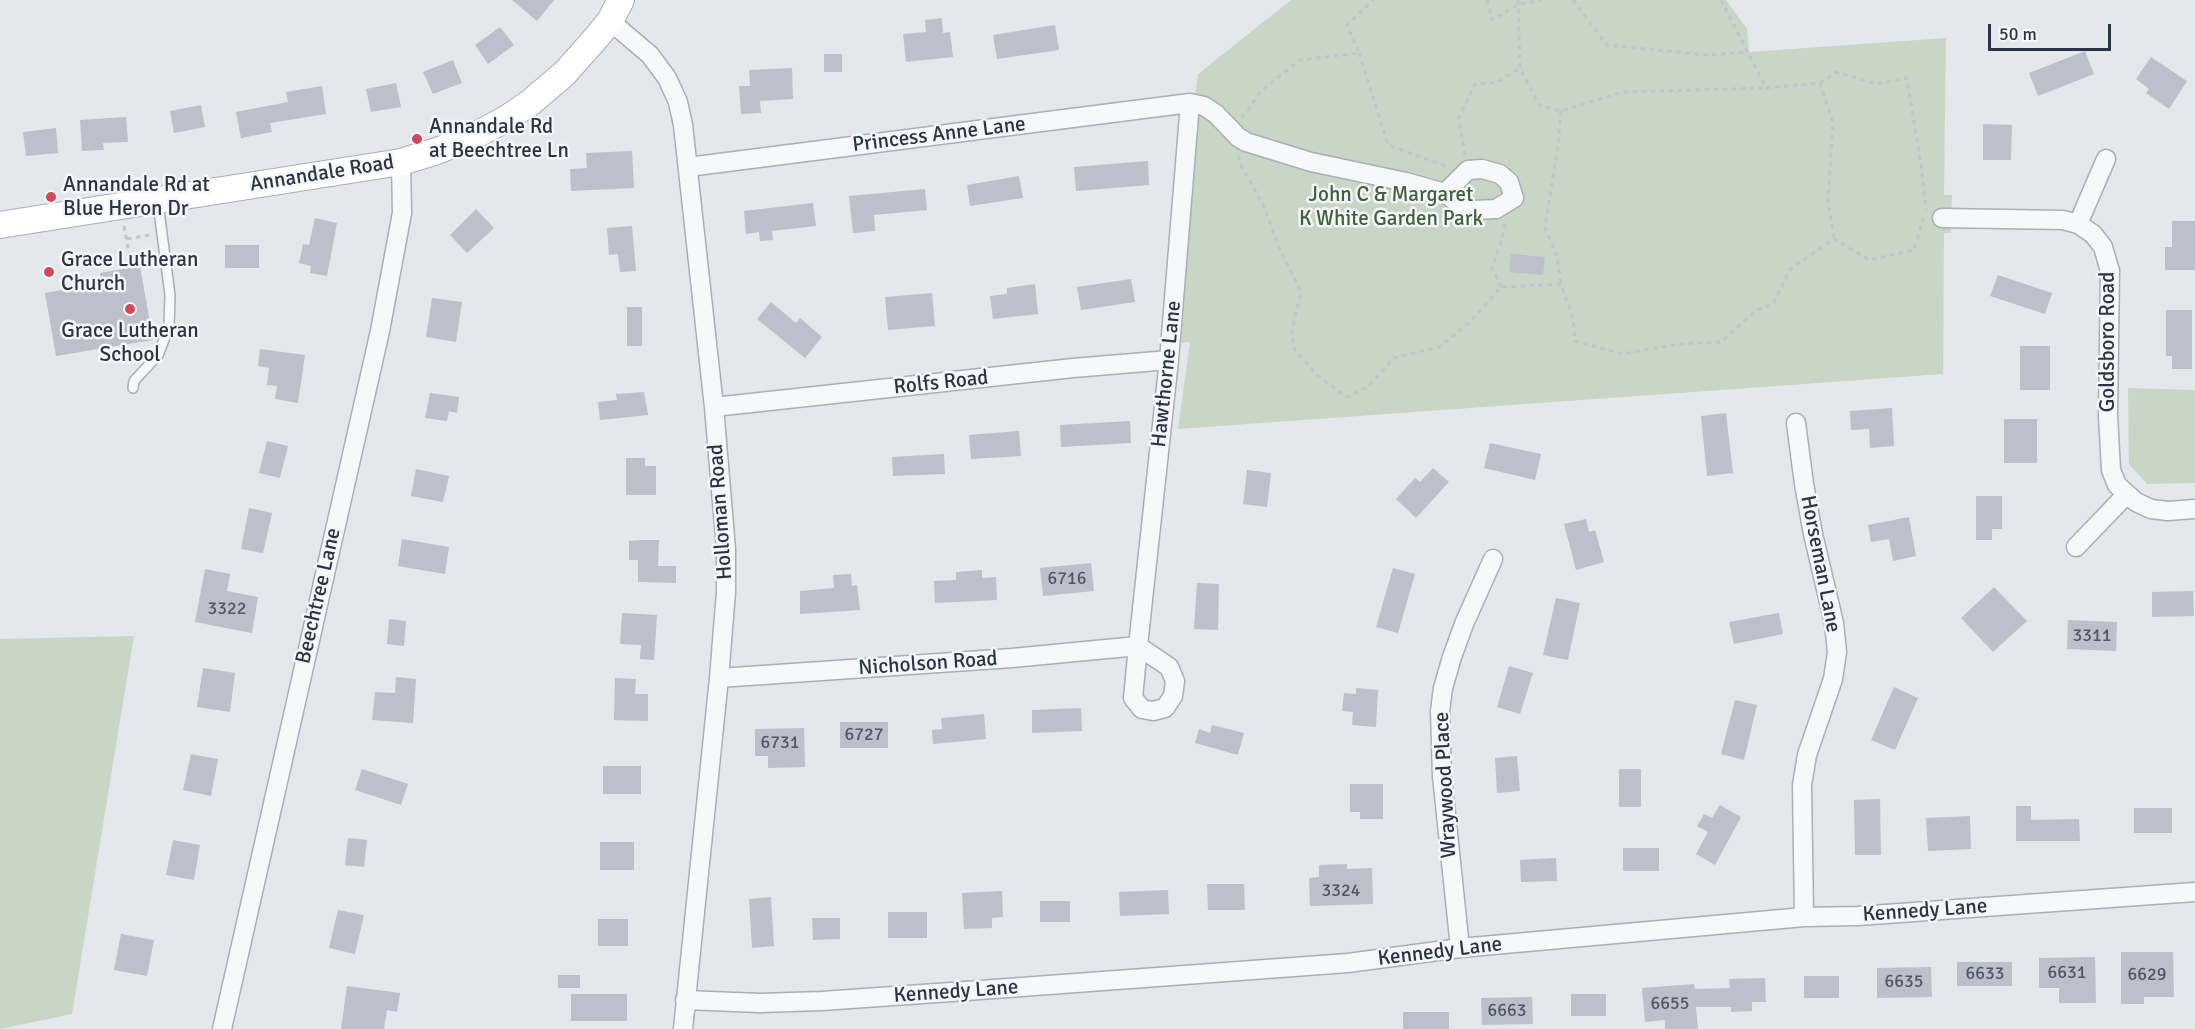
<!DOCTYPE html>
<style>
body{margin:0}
#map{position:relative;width:2195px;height:1029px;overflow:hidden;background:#e4e7ec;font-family:Signika,sans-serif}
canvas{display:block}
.scale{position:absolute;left:1988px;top:24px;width:123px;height:27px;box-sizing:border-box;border:3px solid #2b3445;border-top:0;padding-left:8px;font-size:18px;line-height:21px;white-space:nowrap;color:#2b3445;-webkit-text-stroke:4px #f4f6f9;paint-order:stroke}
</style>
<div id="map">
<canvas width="2195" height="1029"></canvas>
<div class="scale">50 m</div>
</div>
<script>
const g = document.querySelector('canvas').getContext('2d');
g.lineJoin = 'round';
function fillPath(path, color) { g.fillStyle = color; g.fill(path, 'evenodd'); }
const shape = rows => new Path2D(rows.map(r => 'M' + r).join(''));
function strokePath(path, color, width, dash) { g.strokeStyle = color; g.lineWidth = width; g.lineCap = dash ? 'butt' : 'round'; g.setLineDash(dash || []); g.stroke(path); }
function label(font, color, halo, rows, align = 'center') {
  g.font = font + ' Signika,sans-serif'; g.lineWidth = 5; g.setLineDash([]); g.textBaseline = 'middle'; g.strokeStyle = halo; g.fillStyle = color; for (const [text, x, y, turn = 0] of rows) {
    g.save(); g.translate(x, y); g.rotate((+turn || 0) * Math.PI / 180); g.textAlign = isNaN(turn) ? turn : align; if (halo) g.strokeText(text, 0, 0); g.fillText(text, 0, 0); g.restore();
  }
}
fillPath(shape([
 [1291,0,1726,0,1747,29,1749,52,1946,38,1944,195,1952,195,1951,233,1944,233,1943,374,1178,429,1190,342,1163,345,1198,74],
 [2128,388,2195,390,2195,483,2147,484,2129,464],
 [134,636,72,1014,0,1029,0,639]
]), '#c9d6c5');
fillPath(shape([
 [512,0,554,0,537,21],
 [942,18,943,33,950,32,953,57,906,62,903,34,926,32,925,20],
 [1055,25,1059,50,997,59,993,35],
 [500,27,514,45,488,64,475,45],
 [2085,51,2094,74,2038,96,2029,73],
 [824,54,842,54,842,72,824,72],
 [2151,57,2187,81,2169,109,2146,93,2149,89,2136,79],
 [453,60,462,83,433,94,423,72],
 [792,68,793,99,760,101,761,113,741,114,739,86,750,86,749,70],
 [396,83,401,107,371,112,366,89],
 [322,86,326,114,270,123,272,132,241,138,236,112,288,102,286,92],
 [201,105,205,127,174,133,170,111],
 [126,117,128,142,103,143,104,150,82,151,80,120],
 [1983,124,2012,125,2011,160,1983,160],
 [56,128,58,153,26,156,23,132],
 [632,151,634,188,571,191,570,169,587,168,586,153],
 [1148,161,1149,185,1076,191,1074,167],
 [1019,176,1023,198,970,206,967,185],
 [925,189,927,210,874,215,875,231,853,233,849,196],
 [813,203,816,226,772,231,773,240,760,241,759,232,746,234,744,211],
 [476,209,494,228,467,253,450,235],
 [315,218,337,223,327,276,310,273,311,266,299,263,303,244,309,245],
 [2172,221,2195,221,2195,270,2165,270,2165,247,2172,247],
 [632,226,636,271,620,272,618,254,609,255,607,228],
 [225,245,259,245,259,268,225,268],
 [1511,254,1545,257,1543,275,1509,272],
 [140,266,153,340,56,356,45,293,102,283,100,273],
 [1998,275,2052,293,2045,314,1990,296],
 [1131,279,1135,302,1081,310,1077,287],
 [1035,284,1038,314,993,319,990,296,1007,294,1007,288],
 [932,293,935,326,888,330,885,297],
 [432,298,462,302,456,342,426,337],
 [771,302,796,323,800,318,822,337,805,358,757,319],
 [627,307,642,307,642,346,627,346],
 [2166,310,2192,310,2192,369,2172,369,2172,356,2166,356],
 [2020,346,2050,346,2050,390,2020,390],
 [260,349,305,355,298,403,275,399,277,386,267,385,269,368,258,366],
 [644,392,648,415,600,420,598,402,617,400,616,394],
 [430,393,459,397,457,413,449,411,447,421,425,418],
 [1892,408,1894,446,1870,448,1869,429,1851,430,1850,411],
 [1726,413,1733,473,1707,476,1701,416],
 [2004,419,2037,419,2037,463,2004,463],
 [1130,421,1131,443,1061,447,1060,425],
 [1019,431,1021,456,971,459,969,435],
 [267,441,288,446,280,478,259,473],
 [1490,443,1541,454,1535,480,1484,468],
 [944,454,945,474,893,476,892,457],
 [626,458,645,458,645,466,656,466,656,495,626,495],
 [1433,468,1449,482,1416,518,1396,499,1415,478,1420,482],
 [416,469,449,476,443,502,411,496],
 [1247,470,1271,473,1267,507,1243,504],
 [1976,496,2002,496,2002,529,1992,529,1992,540,1976,540],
 [249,508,272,513,263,553,241,549],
 [1909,517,1916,556,1893,561,1889,539,1871,542,1868,525],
 [1586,519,1589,532,1595,530,1604,562,1576,570,1564,524],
 [402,539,449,547,445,574,398,566],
 [640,540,659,540,658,566,676,566,676,583,638,582,638,560,629,560,629,541],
 [1091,563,1094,591,1043,596,1040,568],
 [1393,568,1415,574,1398,633,1376,627],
 [205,569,230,574,227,591,258,597,252,633,195,622],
 [982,570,982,578,996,577,997,600,935,603,934,581,956,580,956,572],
 [851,574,852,586,857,585,860,610,800,614,800,591,834,588,833,575],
 [1197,583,1219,584,1218,630,1194,629],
 [1994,587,2027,621,1993,652,1961,618],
 [2193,591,2194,616,2152,617,2152,592],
 [1556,598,1580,603,1568,660,1543,655],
 [622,613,657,615,654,660,640,659,641,645,620,644],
 [1779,613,1783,634,1734,644,1729,622],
 [389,619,406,621,404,646,387,644],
 [2068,620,2117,622,2116,651,2067,649],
 [1509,666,1533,673,1520,714,1497,707],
 [203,668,235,673,230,712,197,707],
 [396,677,416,679,413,723,372,720,375,692,395,693],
 [615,678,636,679,635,694,648,694,648,721,614,720],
 [1894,687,1918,698,1895,750,1871,740],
 [1356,688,1378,690,1376,727,1352,725,1353,712,1342,711,1344,693,1356,694],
 [1735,700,1757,705,1744,760,1721,754],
 [1081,708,1082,731,1032,733,1032,710],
 [984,714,986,739,933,744,932,730,942,729,941,718],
 [840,722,888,722,888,748,840,748],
 [1212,725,1244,733,1238,755,1195,743,1199,729,1210,733],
 [804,728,805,767,768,768,768,756,755,756,755,729],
 [191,754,218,759,211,796,183,790],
 [1517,756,1520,791,1497,793,1495,758],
 [603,766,641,766,641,794,603,794],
 [362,769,408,784,401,805,355,790],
 [1619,769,1641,769,1641,807,1619,807],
 [1350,784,1383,784,1383,819,1360,819,1360,812,1350,812],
 [1880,799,1881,855,1855,855,1854,800],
 [1720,805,1741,817,1715,865,1696,854,1708,832,1697,826,1704,814,1712,818],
 [2016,806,2031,806,2031,820,2079,819,2080,841,2016,841],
 [2134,808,2172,808,2172,833,2134,833],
 [1970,816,1971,849,1928,851,1926,818],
 [348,838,367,840,364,867,345,865],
 [173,840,200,845,194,880,166,875],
 [600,842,634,842,634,870,600,870],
 [1623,848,1659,848,1659,871,1623,871],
 [1556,858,1557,881,1521,882,1520,860],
 [1347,864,1347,869,1372,868,1373,904,1310,906,1309,878,1319,877,1319,865],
 [1207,884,1244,884,1245,910,1208,910],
 [1168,890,1169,914,1120,916,1119,892],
 [1002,891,1003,917,992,918,992,928,964,929,962,893],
 [771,897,774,946,752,948,749,899],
 [1040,901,1070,901,1070,922,1040,922],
 [338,910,364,915,355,954,329,948],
 [888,912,927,912,927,938,888,938],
 [812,918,840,918,840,939,813,940],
 [598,919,628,919,628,946,598,946],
 [121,934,154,940,147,976,114,970],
 [2121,952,2173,952,2174,997,2144,997,2144,1004,2121,1004],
 [2095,957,2096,1003,2059,1003,2059,988,2039,988,2039,958],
 [1957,962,2012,962,2012,986,1957,986],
 [1931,967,1932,997,1877,998,1877,968],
 [558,975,580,975,580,988,558,988],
 [1804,976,1839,976,1839,998,1804,998],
 [1765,978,1766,1002,1752,1002,1752,1011,1731,1012,1731,1007,1696,1007,1698,1029,1665,1029,1665,1020,1645,1022,1642,988,1694,984,1695,989,1730,988,1729,979],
 [347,986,400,993,397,1012,387,1010,384,1029,341,1029],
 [571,994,627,994,627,1021,571,1021],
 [1571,994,1606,994,1606,1016,1571,1016],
 [1532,997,1533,1024,1482,1025,1481,998],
 [1403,1012,1449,1012,1449,1029,1403,1029]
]), '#bbc0ca');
const service = shape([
 [133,388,134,381,158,355,169,327,170,295,158,203]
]);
const minor = shape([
 [610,21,650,55,667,78,678,102,683,125,714,407,726,549,726,592,719,678,683,1029],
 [688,167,1190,103,1204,106,1216,114,1238,137,1246,142,1311,162,1406,182,1445,193,1459,204,1474,210,1496,209,1514,198,1509,182,1500,174,1482,169,1468,170,1445,193],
 [1942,218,2063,220,2078,224,2093,234,2103,247,2110,271,2108,415,2111,470,2117,485,2136,502,2151,509,2168,511,2195,509],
 [2078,224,2106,159],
 [714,407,1073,368,1169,360],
 [1796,423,1804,484,1813,534,1834,623,1837,652,1833,679,1807,755,1802,785,1804,917],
 [2076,547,2126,495],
 [719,678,1012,658,1138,646,1169,667,1175,681,1173,696,1165,708,1153,711,1142,709,1133,698,1138,646,1169,360,1190,103],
 [1460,948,1442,776,1440,711,1443,688,1452,657,1464,624,1493,559],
 [685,1000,760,1003,822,1001,994,989,1348,963,1460,948,1804,917,1858,916,2195,892],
 [222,1029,380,331,402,213,401,162]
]);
const secondary = shape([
 [0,225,401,162,437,151,472,137,506,119,531,102,565,73,596,38,610,21,621,0]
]);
strokePath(service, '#a9aeb7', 12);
strokePath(minor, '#a9aeb7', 21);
strokePath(secondary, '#a9aeb7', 28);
strokePath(shape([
 [1487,0,1492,20,1519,4,1542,0],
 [1518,0,1520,68,1539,105,1561,111,1623,92,1766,88],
 [1573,0,1607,45,1706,55,1748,52],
 [1721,0,1766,88,1820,83,1836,72,1876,84,1907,78,1921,165,1926,210],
 [1359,53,1388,145,1448,167],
 [1820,83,1833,123,1828,200,1834,239],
 [1561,111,1558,145,1545,228,1557,256,1561,284],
 [1242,118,1262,90,1300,60,1359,53,1347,25,1373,0],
 [1465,155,1459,118,1475,84,1498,82,1520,68],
 [1239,156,1239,162,1264,206,1279,248,1301,292,1292,330,1294,349,1318,376,1347,397,1369,386,1394,358,1439,347,1468,324,1501,287,1561,284,1573,318,1575,341,1622,354,1679,344,1721,342,1757,310,1773,304,1790,269,1834,239,1869,260,1914,250,1924,216],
 [124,226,131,264],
 [127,239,151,235],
 [1501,287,1492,268,1502,239,1505,223]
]), '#c2c5cb', 3, [4.5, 4.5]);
strokePath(service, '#f7f8fa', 9);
strokePath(minor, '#f7f8fa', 18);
strokePath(secondary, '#fff', 26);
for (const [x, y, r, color] of [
 [417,139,6,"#d1495b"],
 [51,197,6,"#d1495b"],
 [49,272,6,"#d1495b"],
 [130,309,6,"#d1495b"]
]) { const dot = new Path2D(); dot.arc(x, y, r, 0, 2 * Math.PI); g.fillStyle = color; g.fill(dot); strokePath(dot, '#f4f6f9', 2); }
label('18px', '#4f5766', null, [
 ["6716",1067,579],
 ["3322",227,609],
 ["3311",2092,636],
 ["6727",864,735],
 ["6731",780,743],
 ["3324",1341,891],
 ["6631",2067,973],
 ["6633",1985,974],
 ["6629",2147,975],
 ["6635",1904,982],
 ["6655",1670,1004],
 ["6663",1507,1011]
]);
label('21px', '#2b3445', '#f4f6f9', [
 ["Annandale Rd",429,127],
 ["at Beechtree Ln",429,151],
 ["Annandale Rd at",63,185],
 ["Blue Heron Dr",63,209],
 ["Grace Lutheran",61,260],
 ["Church",61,284],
 ["Grace Lutheran",130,331,"center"],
 ["School",130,355,"center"]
], 'left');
label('21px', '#2b3445', '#f4f6f9', [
 ["Princess Anne Lane",939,135,-7],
 ["Annandale Road",322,174,-9],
 ["Goldsboro Road",2108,342,-90],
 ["Hawthorne Lane",1167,374,-84],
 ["Rolfs Road",941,383,-6],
 ["Holloman Road",721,512,-94],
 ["Horseman Lane",1820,564,79],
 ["Beechtree Lane",319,596,-77],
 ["Nicholson Road",928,664,-4],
 ["Wraywood Place",1446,785,-93],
 ["Kennedy Lane",1925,911,-4],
 ["Kennedy Lane",1440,952,-7],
 ["Kennedy Lane",956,992,-4]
]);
label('21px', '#3f6138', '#f4f6f9', [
 ["John C & Margaret",1391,195],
 ["K White Garden Park",1391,219]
]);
</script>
